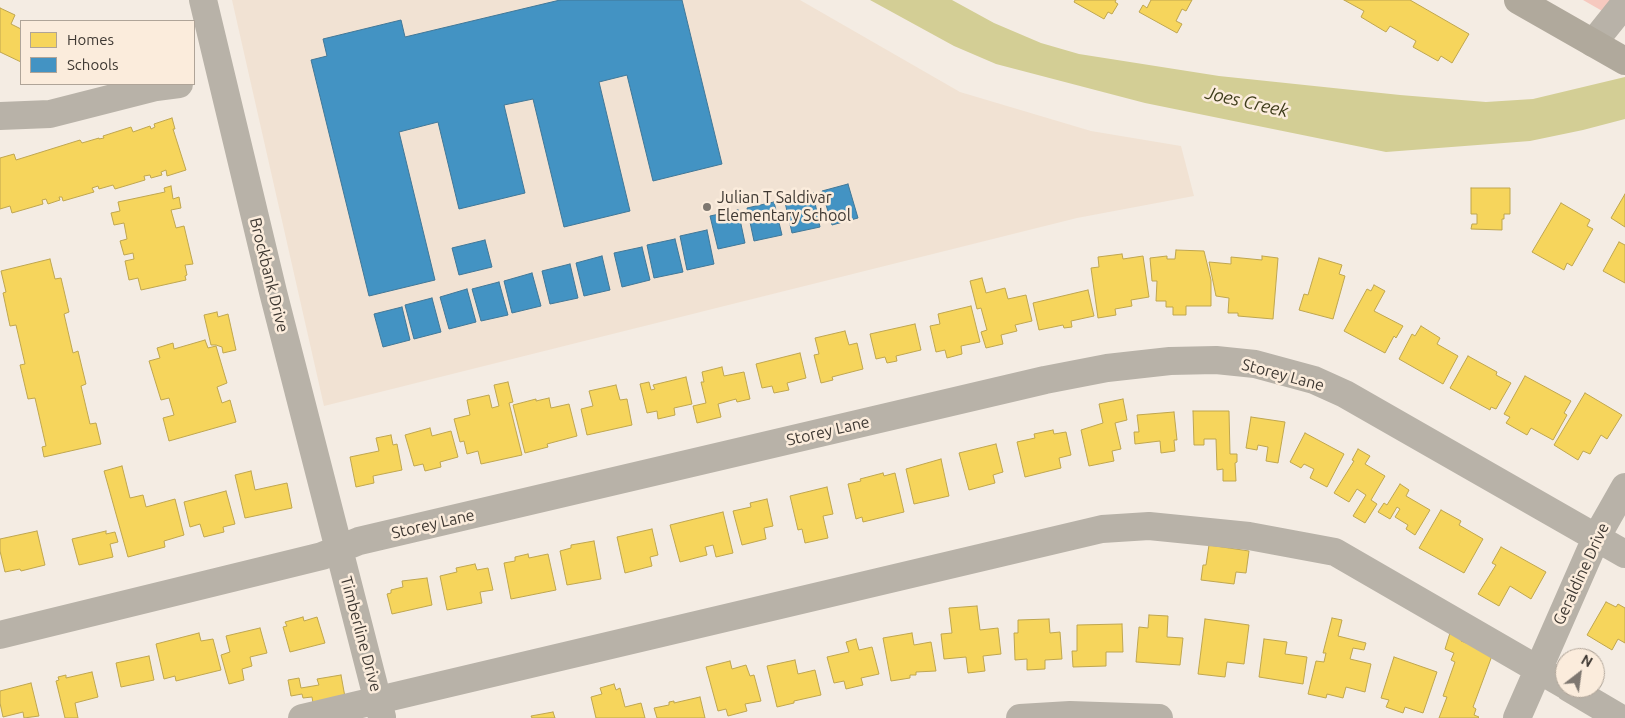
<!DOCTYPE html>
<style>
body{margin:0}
#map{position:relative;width:1625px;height:718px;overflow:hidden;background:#f4ece3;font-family:Ubuntu,sans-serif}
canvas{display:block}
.legend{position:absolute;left:20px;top:20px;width:175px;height:65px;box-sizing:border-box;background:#fbecdc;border:1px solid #afa498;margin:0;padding:6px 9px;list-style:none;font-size:15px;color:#3e3832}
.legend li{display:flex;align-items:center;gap:10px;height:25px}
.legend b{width:25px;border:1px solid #afa498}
.north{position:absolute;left:1555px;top:648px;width:50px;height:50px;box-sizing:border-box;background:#fbecdc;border:1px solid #afa498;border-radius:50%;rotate:30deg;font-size:14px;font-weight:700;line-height:20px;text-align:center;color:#3e3832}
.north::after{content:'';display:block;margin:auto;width:18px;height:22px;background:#7e7770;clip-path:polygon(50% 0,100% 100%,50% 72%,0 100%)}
</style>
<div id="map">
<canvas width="1625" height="718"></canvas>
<ul class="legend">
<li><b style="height:14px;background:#f6d55c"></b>Homes</li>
<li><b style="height:14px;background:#4393c3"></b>Schools</li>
</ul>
<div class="north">N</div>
</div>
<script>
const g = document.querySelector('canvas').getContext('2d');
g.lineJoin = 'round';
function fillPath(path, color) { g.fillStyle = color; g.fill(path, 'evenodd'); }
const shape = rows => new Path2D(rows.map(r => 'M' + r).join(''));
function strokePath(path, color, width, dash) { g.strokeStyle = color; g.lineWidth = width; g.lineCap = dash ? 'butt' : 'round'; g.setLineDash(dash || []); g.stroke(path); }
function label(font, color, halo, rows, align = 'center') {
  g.font = font + ' Ubuntu,sans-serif'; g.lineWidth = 5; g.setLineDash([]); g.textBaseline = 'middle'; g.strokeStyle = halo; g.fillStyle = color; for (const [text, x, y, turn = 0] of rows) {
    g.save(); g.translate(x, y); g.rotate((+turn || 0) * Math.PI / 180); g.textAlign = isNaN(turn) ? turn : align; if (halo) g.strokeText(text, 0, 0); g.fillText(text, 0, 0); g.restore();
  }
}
fillPath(shape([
 [232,0,800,0,960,92,1091,131,1181,146,1194,196,1077,218,324,406]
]), '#f1e2d3');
fillPath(shape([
 [1583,0,1625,0,1625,24]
]), '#f6c9bf');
fillPath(shape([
 [870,0,952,0,994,23,1041,43,1079,54,1219,76,1400,95,1486,102,1533,99,1625,77,1625,119,1583,130,1530,141,1386,152,1145,103,996,64,954,46]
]), '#d3ce95');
const homes = shape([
 [1075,0,1116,0,1115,2,1118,4,1112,14,1108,12,1104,19,1074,2,1075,0],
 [1151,0,1192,0,1186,11,1182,9,1176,21,1182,24,1177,33,1139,12,1143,5,1147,8,1151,0],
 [1344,0,1410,0,1469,34,1452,63,1441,56,1438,61,1413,47,1416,41,1390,26,1386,32,1361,17,1364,11,1344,0],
 [0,8,15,15,11,24,21,29,21,27,21,62,0,52,0,8],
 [172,118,175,129,173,129,186,170,167,176,166,170,161,172,162,175,151,178,150,175,144,176,145,180,115,189,113,185,99,189,98,186,92,188,94,192,63,201,62,197,59,197,60,200,48,204,46,199,42,200,43,204,12,213,10,206,0,209,0,158,14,154,16,160,80,140,82,143,99,138,99,139,104,138,103,136,131,127,133,132,150,126,151,129,155,127,154,124,172,118],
 [171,186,173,199,179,197,181,208,171,210,176,228,184,226,193,264,185,265,187,275,185,276,186,280,141,290,138,278,129,280,125,261,134,259,133,253,124,255,120,241,127,239,124,223,114,225,111,213,120,211,118,202,165,192,164,188,171,186],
 [1471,188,1510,188,1510,214,1504,214,1504,219,1502,219,1502,230,1471,229,1472,224,1477,224,1477,214,1471,214,1471,188],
 [1625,194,1625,227,1611,218,1625,194],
 [1561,203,1590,220,1587,226,1593,229,1572,266,1567,263,1564,270,1532,252,1561,203],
 [1619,242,1625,245,1625,283,1603,271,1619,242],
 [1176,250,1204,251,1211,280,1211,306,1186,306,1186,315,1173,315,1173,307,1166,307,1166,301,1156,301,1157,281,1152,281,1150,258,1167,256,1167,259,1175,259,1176,250],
 [1122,254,1123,259,1143,256,1149,297,1131,300,1132,306,1115,309,1116,315,1098,318,1091,268,1099,267,1098,257,1122,254],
 [1262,256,1278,258,1273,319,1238,316,1238,313,1228,313,1229,298,1216,296,1209,262,1231,264,1231,257,1262,260,1262,256],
 [1319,258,1342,265,1339,274,1345,276,1333,319,1299,310,1304,294,1308,295,1319,258],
 [50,259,55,279,61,278,69,312,64,314,73,353,78,351,86,384,81,386,90,424,96,423,101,444,44,457,42,447,46,446,35,398,28,399,20,365,25,364,16,325,10,326,3,293,6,292,1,271,50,259],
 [982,278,986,293,1005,288,1008,299,1026,295,1032,321,1015,325,1017,331,1001,335,1003,344,986,348,981,332,987,330,981,308,977,309,970,281,982,278],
 [1374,285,1385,291,1374,311,1403,326,1396,338,1394,336,1385,353,1344,331,1367,289,1371,291,1374,285],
 [1088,290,1094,316,1071,321,1072,327,1064,328,1063,325,1039,330,1033,303,1088,290],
 [971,306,980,342,961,346,962,354,947,358,945,350,936,352,930,326,940,324,938,314,971,306],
 [217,312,218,317,228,314,236,350,223,353,222,347,216,345,211,345,204,315,217,312],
 [915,324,921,350,896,356,897,361,887,363,885,357,876,359,870,334,915,324],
 [1421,326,1440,338,1437,344,1458,356,1443,384,1399,359,1412,334,1415,336,1421,326],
 [845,331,849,345,857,343,863,369,832,377,833,380,821,383,814,355,819,354,815,338,845,331],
 [205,340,208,348,216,346,227,383,217,387,222,403,230,400,236,422,169,441,163,418,174,415,169,398,161,400,149,361,160,358,157,348,173,343,174,349,205,340],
 [800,353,806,378,787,383,789,390,774,393,772,386,762,388,756,364,800,353],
 [1468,356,1497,372,1496,375,1511,383,1496,409,1491,407,1490,410,1450,388,1468,356],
 [722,367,724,376,744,372,750,399,737,402,736,399,718,404,721,417,697,423,693,406,706,403,701,382,704,382,702,372,722,367],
 [1525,376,1571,401,1564,413,1567,415,1553,440,1531,428,1527,435,1506,423,1510,417,1504,414,1525,376],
 [686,377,692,404,674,408,675,415,658,419,657,411,647,413,640,384,649,382,651,390,655,389,653,385,686,377],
 [508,382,513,402,509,403,522,455,481,464,478,451,467,454,464,441,460,442,454,419,470,415,467,400,489,395,492,408,499,406,494,385,508,382],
 [616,385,620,400,627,399,632,425,587,435,581,409,593,406,589,391,616,385],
 [1585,393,1622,415,1607,439,1601,435,1590,454,1583,451,1578,460,1554,445,1585,393],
 [549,398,551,408,569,404,577,436,547,444,548,447,525,453,513,405,536,399,536,401,549,398],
 [1123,399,1127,420,1115,423,1121,449,1112,451,1114,461,1089,466,1081,430,1103,423,1099,404,1123,399],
 [1193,411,1229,411,1230,454,1237,454,1237,462,1235,463,1236,481,1223,481,1223,469,1217,470,1216,439,1204,439,1204,445,1194,445,1193,411],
 [1174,412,1177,440,1174,440,1175,451,1161,453,1160,441,1135,444,1134,432,1139,432,1137,415,1174,412],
 [1251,417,1285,422,1278,463,1266,461,1268,447,1258,445,1257,450,1246,448,1251,417],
 [430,428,432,436,451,431,458,457,440,462,441,467,425,471,423,464,414,466,405,435,430,428],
 [1053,430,1054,434,1066,432,1071,455,1059,458,1061,468,1025,477,1017,442,1035,438,1034,434,1053,430],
 [1305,433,1344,454,1327,487,1310,478,1314,469,1304,464,1301,468,1290,462,1305,433],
 [391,435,393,445,397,444,402,470,373,476,374,483,356,487,350,457,379,451,376,438,391,435],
 [996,444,1003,472,993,475,995,483,969,490,959,453,996,444],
 [1358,449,1370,456,1365,464,1385,476,1371,500,1377,504,1365,523,1353,516,1366,495,1357,489,1349,502,1334,493,1354,461,1352,460,1358,449],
 [941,459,949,496,914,504,906,469,941,459],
 [122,466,130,498,143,495,146,507,175,499,184,535,164,541,165,547,128,557,104,471,122,466],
 [251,471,255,490,287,483,292,508,245,518,235,475,251,471],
 [883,473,884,476,895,473,904,512,863,522,862,517,856,519,848,484,861,481,860,479,883,473],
 [1400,484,1409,490,1406,496,1430,510,1415,535,1406,529,1408,525,1395,517,1400,509,1397,507,1390,519,1378,512,1384,503,1387,505,1400,484],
 [827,487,833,514,823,516,828,538,805,543,802,529,798,530,790,496,827,487],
 [226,491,235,524,223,527,224,532,204,537,200,524,190,527,184,502,226,491],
 [767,499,773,526,764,528,766,539,742,545,733,511,751,507,750,503,767,499],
 [1441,510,1461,521,1459,525,1483,539,1464,573,1419,548,1441,510],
 [723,512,733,553,716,557,713,545,705,547,707,555,680,562,670,525,723,512],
 [652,529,658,555,650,557,652,566,625,573,617,537,652,529],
 [37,531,45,565,21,571,20,569,5,572,0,551,0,539,37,531],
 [106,531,106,534,115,532,118,542,110,544,113,557,79,565,72,539,106,531],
 [594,541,601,579,567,585,560,551,571,548,571,545,594,541],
 [1209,545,1249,551,1246,573,1236,572,1234,584,1201,580,1203,565,1206,565,1209,545],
 [1501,547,1546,572,1531,599,1510,586,1499,606,1478,594,1496,565,1492,563,1501,547],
 [528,554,529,558,548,554,556,590,511,599,504,563,515,561,515,557,528,554],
 [475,564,477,570,488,568,493,590,480,592,482,603,447,610,440,576,457,572,456,568,475,564],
 [427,578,432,605,392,614,387,594,391,593,391,590,403,587,402,581,427,578],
 [1606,602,1616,607,1618,604,1625,608,1625,643,1618,639,1612,650,1587,635,1606,602],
 [977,606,980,630,998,628,1001,654,983,656,985,671,968,673,966,657,944,659,941,634,952,633,949,608,977,606],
 [1149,615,1168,616,1167,637,1183,638,1180,665,1136,662,1139,627,1148,628,1149,615],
 [303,617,304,621,317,617,325,643,290,652,283,627,287,626,285,622,303,617],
 [1332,618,1342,620,1338,636,1366,643,1364,650,1353,648,1350,659,1371,664,1365,692,1346,687,1343,698,1327,694,1326,698,1308,694,1316,661,1324,662,1326,653,1323,653,1332,618],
 [1049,619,1050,633,1060,632,1062,659,1045,660,1045,669,1027,670,1027,659,1015,660,1014,633,1018,633,1018,620,1049,619],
 [1205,619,1249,625,1244,664,1227,662,1225,677,1198,674,1205,619],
 [1122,624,1123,652,1106,652,1106,666,1073,667,1072,651,1077,651,1077,625,1122,624],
 [260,628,267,653,250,657,252,666,242,669,244,680,229,684,221,655,230,652,226,636,260,628],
 [199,633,201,641,213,639,221,670,176,681,175,676,164,679,156,644,199,633],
 [912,633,914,645,931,642,936,671,916,672,916,675,910,675,910,678,891,681,883,638,912,633],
 [1450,633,1463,638,1461,641,1493,653,1473,707,1476,709,1474,715,1479,717,1478,718,1439,718,1447,697,1443,696,1455,662,1451,660,1454,653,1445,649,1450,633],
 [856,639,859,650,872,647,879,674,861,678,863,685,846,689,844,681,834,683,827,657,849,652,846,642,856,639],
 [1264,639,1287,642,1285,654,1307,657,1303,684,1259,677,1264,639],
 [149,656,154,680,121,687,116,663,149,656],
 [1394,657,1437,672,1423,713,1405,707,1403,713,1386,707,1389,700,1381,698,1394,657],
 [795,660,798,674,815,670,821,695,794,701,794,703,777,707,767,666,795,660],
 [730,661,732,669,746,665,750,676,754,675,761,701,745,704,747,711,728,716,726,709,718,711,706,667,730,661],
 [92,672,98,697,75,703,78,718,65,718,56,681,59,680,58,677,66,675,66,678,92,672],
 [341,675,345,697,313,703,312,697,303,698,302,694,291,696,288,680,299,678,301,688,319,685,317,679,341,675],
 [31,683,39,716,24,718,23,712,3,717,0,703,0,691,31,683],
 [614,684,616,690,620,688,625,707,641,703,645,718,596,718,591,697,602,694,600,688,614,684],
 [700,697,705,718,657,718,654,708,669,705,669,702,674,701,674,703,700,697],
 [553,712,555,718,532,718,531,716,553,712]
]);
fillPath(homes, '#f6d55c');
strokePath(homes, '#bfa64f', 1);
const schools = shape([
 [560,0,682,0,722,164,653,181,627,75,599,82,630,211,564,227,533,99,504,105,525,193,459,209,438,122,399,132,435,280,369,296,311,60,327,56,323,39,401,20,405,37,560,0],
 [848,184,858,218,832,225,822,191,848,184],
 [813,193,820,227,792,233,784,198,813,193],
 [774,202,782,235,754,241,747,208,774,202],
 [738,210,745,243,718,249,710,216,738,210],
 [707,230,714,264,687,270,680,236,707,230],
 [675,239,683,272,654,278,647,245,675,239],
 [485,240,492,267,459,275,452,248,485,240],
 [642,247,650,280,622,287,614,253,642,247],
 [602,256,610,290,584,296,576,263,602,256],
 [570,264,578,298,550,304,542,271,570,264],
 [532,273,541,306,512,313,504,281,532,273],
 [499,282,508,315,481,321,472,289,499,282],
 [467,289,476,322,449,329,440,297,467,289],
 [432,298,441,332,414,339,405,305,432,298],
 [402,307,410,340,383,347,374,314,402,307]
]);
fillPath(schools, '#4393c3');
strokePath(schools, '#427898', 1);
strokePath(shape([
 [203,0,273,292,382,717],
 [1593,43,1625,3],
 [0,116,50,114,156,87,179,84],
 [0,635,322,556,359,541,1045,380,1107,368,1170,361,1216,360,1255,364,1314,380,1345,394,1625,554],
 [1569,688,1620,718],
 [302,718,1102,529,1149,526,1249,536,1335,552,1565,685],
 [1020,718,1070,715,1159,718],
 [1517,718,1596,538,1625,487]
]), '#b8b2a8', 28);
strokePath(shape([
 [1518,0,1625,61]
]), '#b0a99c', 28);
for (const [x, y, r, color] of [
 [707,207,5,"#7e7770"]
]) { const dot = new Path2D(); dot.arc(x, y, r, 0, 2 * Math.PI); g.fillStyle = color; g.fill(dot); strokePath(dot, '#fbecdc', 2); }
label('16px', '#3e3832', '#fbecdc', [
 ["Julian T Saldivar",717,198],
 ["Elementary School",717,216]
], 'left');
label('16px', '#3e3832', '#fbecdc', [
 ["Brockbank Drive",269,275,76],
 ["Storey Lane",1283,375,15],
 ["Storey Lane",828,431,-13],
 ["Storey Lane",433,524,-13],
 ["Geraldine Drive",1581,574,-65],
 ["Timberline Drive",361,634,75]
]);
label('italic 18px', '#3e3c1a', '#fbecdc', [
 ["Joes Creek",1247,102,13]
]);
</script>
